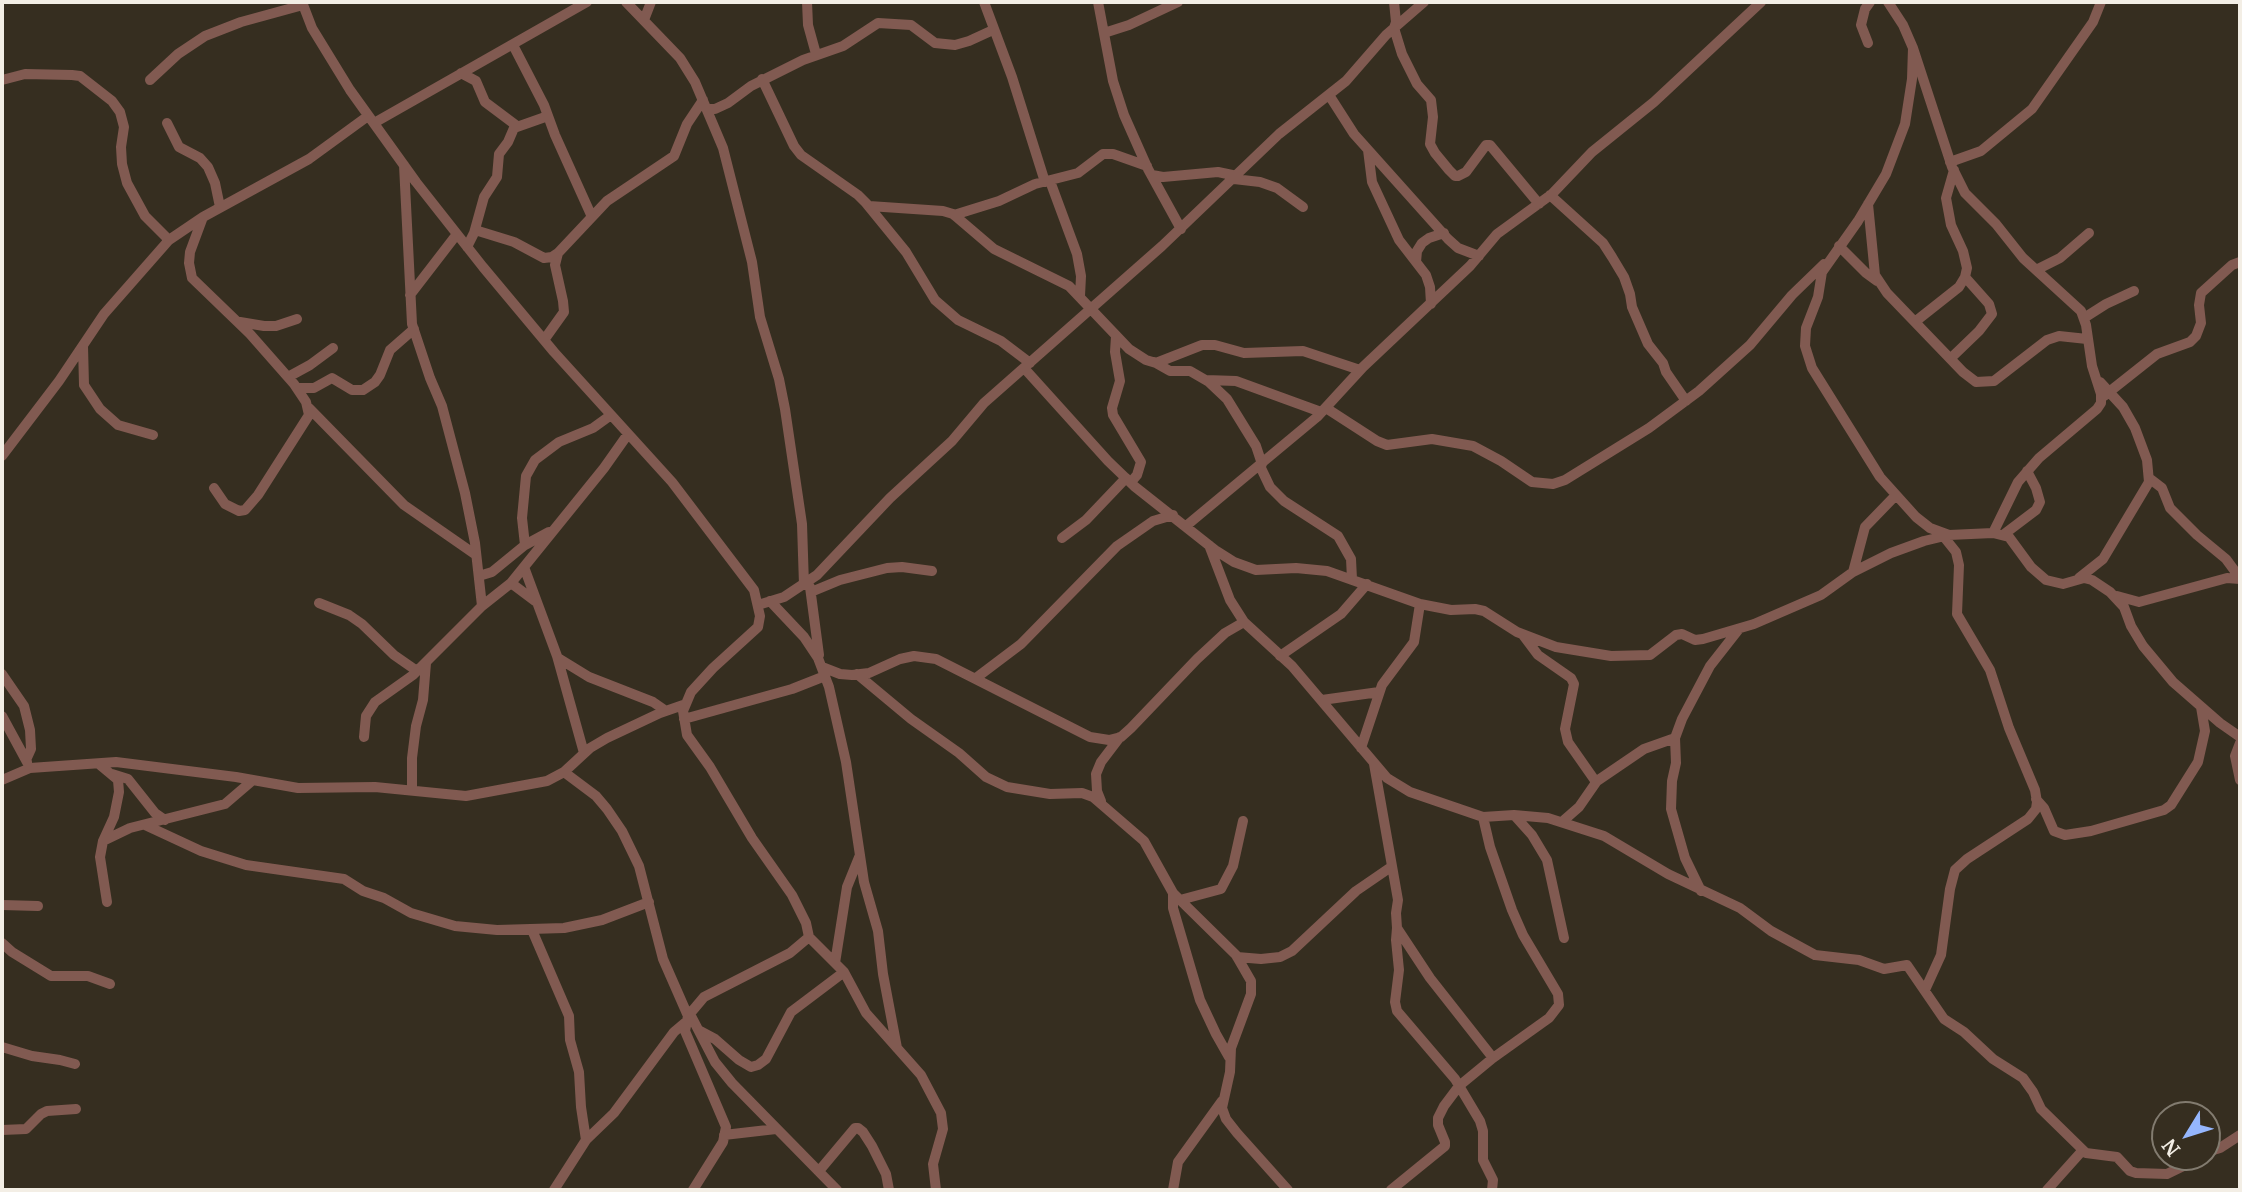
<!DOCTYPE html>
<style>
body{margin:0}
#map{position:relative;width:2242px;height:1192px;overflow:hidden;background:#362e20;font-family:Merriweather,serif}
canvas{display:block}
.frame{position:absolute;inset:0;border:4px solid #f3eee5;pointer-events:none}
.north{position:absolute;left:2151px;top:1101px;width:70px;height:70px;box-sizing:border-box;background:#362e20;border:2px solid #827b6f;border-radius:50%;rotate:232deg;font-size:19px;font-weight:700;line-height:28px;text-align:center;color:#f3eee5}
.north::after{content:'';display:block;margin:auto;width:24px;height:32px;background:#95b6fd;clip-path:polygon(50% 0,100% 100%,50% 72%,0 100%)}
</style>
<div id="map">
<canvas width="2242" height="1192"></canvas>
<div class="frame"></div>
<div class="north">N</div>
</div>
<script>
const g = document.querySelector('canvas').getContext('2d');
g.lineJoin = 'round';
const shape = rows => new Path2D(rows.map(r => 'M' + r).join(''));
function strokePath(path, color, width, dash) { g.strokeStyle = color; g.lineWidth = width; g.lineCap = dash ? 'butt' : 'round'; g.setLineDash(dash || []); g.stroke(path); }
strokePath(shape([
 [302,2,312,28,350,90,416,182,483,267,554,352,672,482,754,590,760,616,758,627,713,668,691,692,683,711,687,735,710,767,752,838,792,895,806,923,809,937,790,953,704,997,688,1016,685,1031,726,1127,723,1142,693,1190],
 [626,2,680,58,695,82,723,148,752,262,760,317,779,379,785,409,802,524,804,585],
 [807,2,808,25,816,54],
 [984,2,1012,77,1045,182],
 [1098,2,1113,81,1124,115,1148,169,1181,229],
 [1394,2,1396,22,1394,28,1402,54,1417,84,1431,100,1433,117,1430,144,1435,153,1449,170,1455,176,1458,176,1466,172,1486,145,1490,145,1539,204],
 [1888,2,1903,25,1913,48,1952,167,1965,193,1996,224,2023,258,2081,311,2086,325,2092,366,2101,394,2101,403,2097,409,2039,458,2018,482,1993,533],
 [644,20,651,2],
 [1104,33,1129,25,1178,2],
 [1868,43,1861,25,1865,9,1870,2],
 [513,45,544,105,555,135,592,217],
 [1913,48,1912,79,1905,124,1886,174,1858,221,1822,272,1818,297,1806,328,1805,346,1812,368,1880,477,1916,517,1930,528,1949,535,1993,533,2009,537,2031,567,2046,580,2063,584,2084,578,2092,580,2110,592,2124,607,2131,626,2143,646,2173,682,2220,723,2240,737],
 [461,73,476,81,485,102,517,126],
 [762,79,794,146,801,155,858,195,866,203,906,252,935,300,958,320,1001,341,1030,363],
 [2,80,25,74,72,75,80,76,112,101,120,112,124,127,121,147,122,164,127,183,145,216,169,240],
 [150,80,178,54,205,36,241,22,303,5],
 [1329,95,1354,134,1448,239,1458,248,1479,256],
 [707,109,715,109,728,103,751,86,803,60,843,46,878,23,911,25,935,43,955,45,969,41,993,30],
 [167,123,179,147,200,158,208,167,215,183,220,207],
 [374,123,587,2],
 [1368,150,1372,182,1399,240,1426,275,1430,287,1431,304],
 [1950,162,1981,151,2032,109,2093,22,2101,2],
 [404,165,412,324,430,378,442,406,465,493,475,543,482,606],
 [1152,175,1163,177,1218,172,1237,176],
 [1234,179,1260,182,1277,188,1303,207],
 [1050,181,1077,254,1081,276,1080,296],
 [1550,195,1603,243,1612,257,1624,277,1630,294,1632,307,1648,344,1663,363,1666,372,1686,401],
 [1868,204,1875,275,1887,293,1963,372,1976,382,1994,381,2047,340,2059,336,2087,339],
 [869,206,943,211,953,214,994,249,1069,286,1129,349,1146,360,1156,363,1202,345,1215,345,1244,353,1303,351,1360,370],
 [954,215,999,201,1035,184,1078,173,1103,154,1113,154,1147,166],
 [203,217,190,252,189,263,192,278,250,334,294,384,306,402,309,415,258,495,245,510,239,511,225,504,214,488],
 [475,230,514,242,544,258,552,257,558,253],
 [1839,246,1866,273,1877,281],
 [467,247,474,233,484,197,497,177,499,154,508,142,514,128,548,116],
 [1416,262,1417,251,1422,243,1429,238,1444,233],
 [2036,270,2060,258,2089,233],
 [410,295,457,234],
 [2084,318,2106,304,2134,291],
 [1916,321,1959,287,1965,277,1967,268,1963,251,1951,225,1946,198,1954,170],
 [240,322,264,326,276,326,297,319],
 [1116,336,1115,352,1120,381,1112,408,1113,415,1141,462,1137,475,1131,482],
 [544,340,564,312,563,301,555,265,558,253,607,201,674,156,687,124,703,100],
 [83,346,84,385,100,409,118,425,153,435],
 [1951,358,1979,331,1992,314,1989,304,1965,277],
 [1154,362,1170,371,1190,371,1209,382,1227,399,1256,446,1262,464],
 [1024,368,1108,461,1134,486,1215,550,1234,562,1256,570,1296,568,1327,571,1420,604,1451,610,1475,609,1484,611,1517,632,1556,647,1611,656,1650,655,1676,635,1682,634,1695,640,1703,639,1754,624,1821,595,1853,572,1891,553,1924,541,1949,535],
 [288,377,310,365,333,348],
 [1206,380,1236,381,1321,412],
 [297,388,314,388,332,378,352,390,363,390,375,382,380,375,390,350,414,329],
 [2104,396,2157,354,2190,342,2196,336,2201,323,2199,305,2201,293,2232,265,2240,262],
 [309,408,404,505,476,555],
 [1326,408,1377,441,1387,445,1432,439,1473,446,1501,461,1532,482,1553,484,1565,480,1649,428,1699,391,1750,345,1792,295,1824,264],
 [2,456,59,381,104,314,169,240,203,217,309,159,368,116],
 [1260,466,1270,487,1284,501,1338,536,1351,559,1352,579],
 [2149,478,2162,488,2170,508,2197,535,2226,559,2240,578],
 [1186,526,1317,417,1363,367,1470,266,1497,234,1552,194,1592,152,1654,102,1761,2],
 [2003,535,2036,510,2040,502,2036,488,2027,471],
 [1062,538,1086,520,1126,478],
 [525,545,522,518,526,476,535,460,559,442,593,428,611,415],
 [1209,545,1230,600,1244,622,1292,666,1387,778,1410,792,1483,817,1514,815,1548,818,1604,836,1668,874,1740,908,1771,931,1815,955,1859,960,1884,969,1907,965,1944,1019,1964,1032,1993,1059,2023,1078,2033,1092,2041,1109,2086,1153,2117,1157,2130,1171,2136,1173,2167,1174,2202,1157],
 [524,567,557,656,584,753],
 [1853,572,1865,527,1896,495],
 [479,576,492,572,525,545,549,532],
 [2079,578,2103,559,2149,482,2147,460,2135,428,2123,407,2100,382],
 [511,583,535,601],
 [810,587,819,655],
 [811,592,840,580,887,568,902,567,932,571],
 [2117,596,2139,602,2227,578,2240,579],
 [770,601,804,637,818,658,829,687,846,762,864,882,878,931,883,974,897,1048],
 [319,603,349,615,362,624,394,655,417,671],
 [758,605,784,597,817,575,890,498,952,441,984,403,1162,246,1279,134,1346,81,1386,35,1424,2],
 [1523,635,1538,655,1571,678,1574,684,1565,729,1568,742,1596,782],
 [1280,656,1341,614,1367,584],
 [558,658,589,677,653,702,666,711],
 [822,667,840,674,852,675,869,673,900,659,914,656,936,659,1090,737,1109,740,1121,737,1131,728,1197,659,1225,633,1244,622],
 [2,674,24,706,30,730,31,749,26,760],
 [857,674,911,719,959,753,986,777,1007,787,1050,794,1082,793,1093,797,1144,841,1173,893,1236,955,1251,981,1251,994,1231,1048,1230,1072,1222,1108,1226,1119,1237,1133,1288,1190],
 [976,678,1021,644,1117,546,1153,521,1173,515],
 [1322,700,1379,692],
 [2,716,27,762],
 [684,719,792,689,825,676],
 [364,737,366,716,375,702,413,675,482,606,511,583,604,468,628,434],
 [2240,743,2235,756,2240,780],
 [1361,748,1382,685,1414,642,1420,604],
 [1374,764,1398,900,1396,913,1397,928,1430,978,1493,1058],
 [100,765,118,780,119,792,114,817,103,841,100,857,107,902],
 [564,772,596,796,607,809,622,831,639,866,663,959,688,1016],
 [112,774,128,779,155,813,165,820],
 [2,780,30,768,116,762,236,777,298,788,375,787,466,796,547,781,564,772,590,748,607,738,660,713,686,704],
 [412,789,412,758,416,726,423,700,426,663],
 [2036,799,2044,808,2054,831,2065,835,2091,831,2164,810,2171,805,2198,762,2205,731,2201,707],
 [1101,801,1097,791,1096,774,1101,762,1120,737],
 [1514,815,1532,835,1547,860,1564,938],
 [1563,821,1579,807,1597,781,1644,749,1675,738],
 [145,825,201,851,246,865,344,879,363,891,384,898,411,913,455,926,497,930,564,928,602,920,649,902],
 [103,841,130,828,225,804,253,780],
 [1701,891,1685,858,1671,809,1672,781,1676,763,1675,738,1682,719,1710,666,1739,629],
 [1173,893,1173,908,1200,1000,1216,1034,1229,1057],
 [1180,900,1221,889,1233,866,1243,821],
 [2,905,38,906],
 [1397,928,1396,940,1399,970,1395,1002,1397,1011,1455,1079,1480,1121,1483,1131,1483,1160,1493,1180,1492,1190],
 [532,930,569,1016,570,1040,579,1072,581,1107,586,1140],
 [809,937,844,972,866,1013,921,1075,941,1113,943,1129,933,1164,936,1190],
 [2,943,12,952,51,976,88,976,110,984],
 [1237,957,1261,959,1280,957,1292,951,1356,891,1391,867],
 [835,963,847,887,860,855],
 [1925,990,1941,955,1950,889,1955,870,1967,859,2028,819,2036,809,2037,802,2035,790,2009,728,1990,670,1957,614,1959,565,1956,552,1944,537],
 [690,1014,715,1062,732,1083,837,1190],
 [700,1031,715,1039,739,1060,751,1067,758,1065,766,1059,791,1012,844,972],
 [2,1047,32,1056,60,1060,75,1064],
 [2,1130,26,1129,41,1114,47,1111,76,1109],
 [724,1135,776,1129],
 [2207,1152,2220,1148,2240,1135],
 [819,1171,855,1128,858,1128,863,1132,872,1146,886,1174,889,1190],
 [554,1190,586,1140,614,1113,674,1032,687,1021],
 [1173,1190,1178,1162,1222,1101],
 [1391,1190,1445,1146,1445,1142,1438,1125,1438,1118,1444,1106,1459,1086,1493,1058,1549,1018,1559,1005,1558,994,1523,935,1512,910,1490,847,1483,817],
 [2047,1190,2082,1151]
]), '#815a51', 10);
</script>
